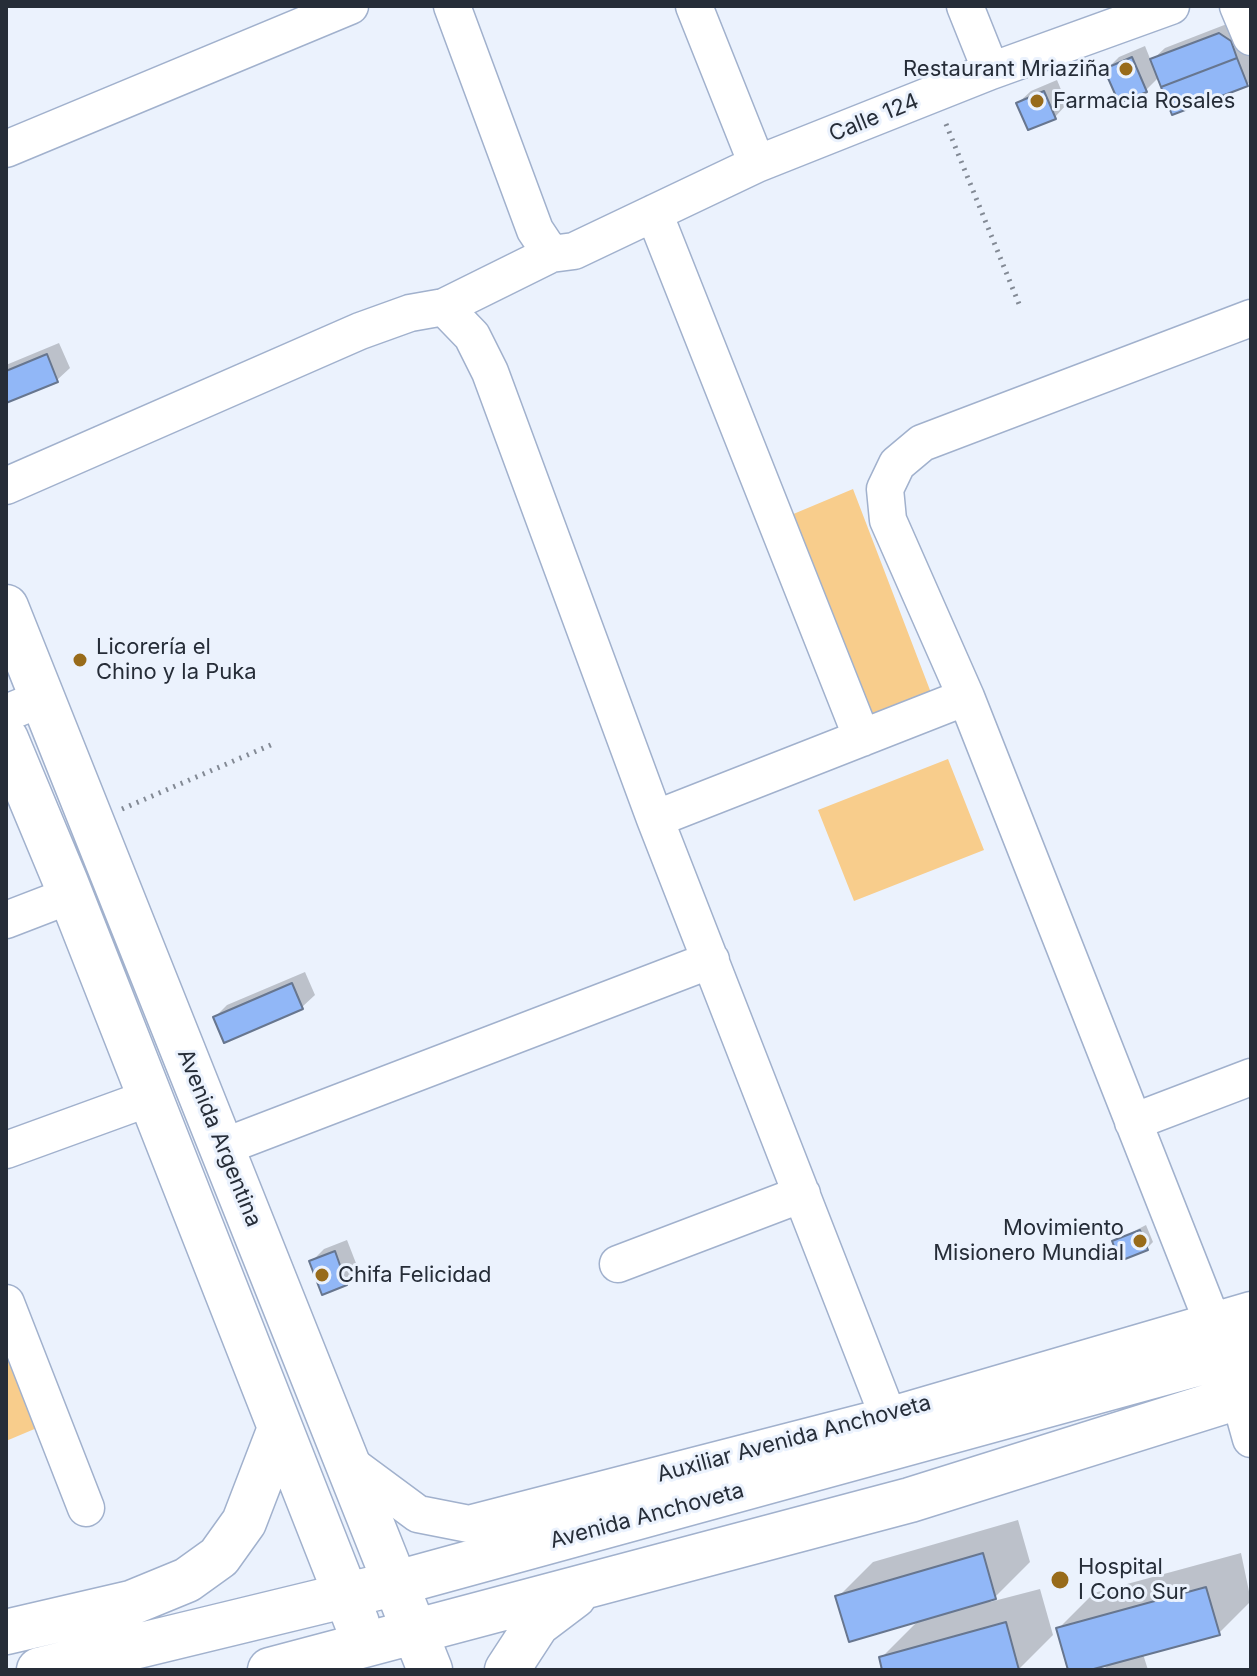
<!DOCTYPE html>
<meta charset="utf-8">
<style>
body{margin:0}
#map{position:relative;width:1257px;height:1676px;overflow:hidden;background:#ebf2fd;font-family:Inter,sans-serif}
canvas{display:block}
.frame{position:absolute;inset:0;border:8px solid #262d38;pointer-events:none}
</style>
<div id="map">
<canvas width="1257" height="1676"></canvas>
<div class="frame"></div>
</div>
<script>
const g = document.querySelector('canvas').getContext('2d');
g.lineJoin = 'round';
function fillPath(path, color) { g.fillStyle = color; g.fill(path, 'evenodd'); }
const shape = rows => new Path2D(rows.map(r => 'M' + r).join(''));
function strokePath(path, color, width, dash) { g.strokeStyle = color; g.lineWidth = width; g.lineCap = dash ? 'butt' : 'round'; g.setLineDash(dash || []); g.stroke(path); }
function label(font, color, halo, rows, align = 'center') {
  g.font = font + ' Inter,sans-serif'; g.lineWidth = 6; g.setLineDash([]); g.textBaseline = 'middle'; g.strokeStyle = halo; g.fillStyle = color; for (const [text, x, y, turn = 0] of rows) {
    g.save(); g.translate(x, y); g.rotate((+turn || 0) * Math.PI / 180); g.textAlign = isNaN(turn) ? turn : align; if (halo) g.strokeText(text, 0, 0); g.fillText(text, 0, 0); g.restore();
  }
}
fillPath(shape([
 [853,489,933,698,872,726,791,515],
 [948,759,984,850,854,901,818,810],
 [6,1351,63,1417,6,1441]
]), '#f8cd8c');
fillPath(shape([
 [1232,22,1251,51,1251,81,1247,85,1159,77,1146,90,1107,69,1119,57,1145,46,1151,61,1165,48],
 [1057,80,1067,104,1055,117,1029,128,1018,103,1031,91],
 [59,343,70,368,57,380,6,401,6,365],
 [305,972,315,995,302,1007,225,1040,215,1017,227,1005],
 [1146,1225,1153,1242,1147,1248,1115,1241],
 [347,1240,359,1271,346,1284,311,1262,324,1249],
 [1018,1520,1030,1562,990,1602,1040,1589,1053,1635,1018,1670,884,1670,881,1658,919,1620,838,1597,873,1562],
 [1241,1553,1251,1601,1219,1633,1143,1654,1148,1670,1103,1670,1111,1662,1070,1670,1059,1628,1094,1593]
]), '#0003');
const building = shape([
 [1219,33,1231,41,1237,58,1161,87,1150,59,1219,33],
 [1132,57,1147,92,1119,103,1104,69,1132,57],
 [1237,58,1248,86,1172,115,1161,87,1237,58],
 [1044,91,1056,119,1028,130,1016,103,1044,91],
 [47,354,58,382,6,403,6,371,47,354],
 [292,983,303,1009,224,1043,213,1017,292,983],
 [1140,1230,1148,1250,1120,1261,1112,1241,1140,1230],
 [335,1251,347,1285,322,1295,309,1261,335,1251],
 [983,1553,996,1599,849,1642,835,1596,983,1553],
 [1206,1587,1220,1635,1090,1670,1068,1670,1056,1628,1206,1587],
 [1006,1622,1019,1670,882,1670,879,1657,1006,1622]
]);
fillPath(building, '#91b7f7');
strokePath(building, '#67768f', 2);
const minor = shape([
 [452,6,535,230,551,254],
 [694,6,757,164],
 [965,6,991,71],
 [1238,6,1251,37],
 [6,149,350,6],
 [654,213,862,738],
 [444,307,472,336,490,372,655,819,888,1416],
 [6,486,360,331,410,313,444,307,551,254,574,251,757,164,991,71,1171,6],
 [6,713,43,698],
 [655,819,966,697],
 [6,920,71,895],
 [1133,1122,1251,1077],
 [223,1147,711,960],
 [6,1150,149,1098],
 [618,1264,802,1194],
 [6,1303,86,1508],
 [1212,1321,966,697,888,520,885,489,897,464,922,443,1251,318],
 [1239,1396,1251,1439],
 [349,1463,418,1514,469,1524,888,1416,1251,1310]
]);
const major = shape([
 [6,607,430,1670],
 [6,739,66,883,357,1623],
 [6,1632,131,1603,187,1580,219,1557,244,1522,279,1431],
 [39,1670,397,1583,1251,1349],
 [270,1670,910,1500,1251,1393],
 [507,1670,537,1624,574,1596]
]);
strokePath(minor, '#a1b1cd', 39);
strokePath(major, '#a1b1cd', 47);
strokePath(shape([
 [946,124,1019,304],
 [122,809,273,744]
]), '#838a95', 5, [2, 6]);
strokePath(minor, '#fff', 36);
strokePath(major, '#fff', 44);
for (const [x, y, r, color] of [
 [1126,69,8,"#986b1a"],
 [1037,101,8,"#986b1a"],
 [80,660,8,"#986b1a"],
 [1140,1241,8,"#986b1a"],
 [322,1275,8,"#986b1a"],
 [1060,1580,10,"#986b1a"]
]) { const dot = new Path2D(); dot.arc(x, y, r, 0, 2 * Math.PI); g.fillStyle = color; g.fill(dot); strokePath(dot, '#ebf2fd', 3); }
label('22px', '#262d38', '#ebf2fd', [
 ["Restaurant Mriaziña",1110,69,"right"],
 ["Farmacia Rosales",1053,101],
 ["Licorería el",96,647],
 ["Chino y la Puka",96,672],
 ["Movimiento",1124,1228,"right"],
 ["Misionero Mundial",1124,1253,"right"],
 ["Chifa Felicidad",338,1275],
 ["Hospital",1078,1567],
 ["I Cono Sur",1078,1592]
], 'left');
label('22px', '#262d38', '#ebf2fd', [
 ["Calle 124",874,118,-22],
 ["Avenida Argentina",219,1138,68],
 ["Auxiliar Avenida Anchoveta",794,1439,-15],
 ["Avenida Anchoveta",647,1516,-15]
]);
</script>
